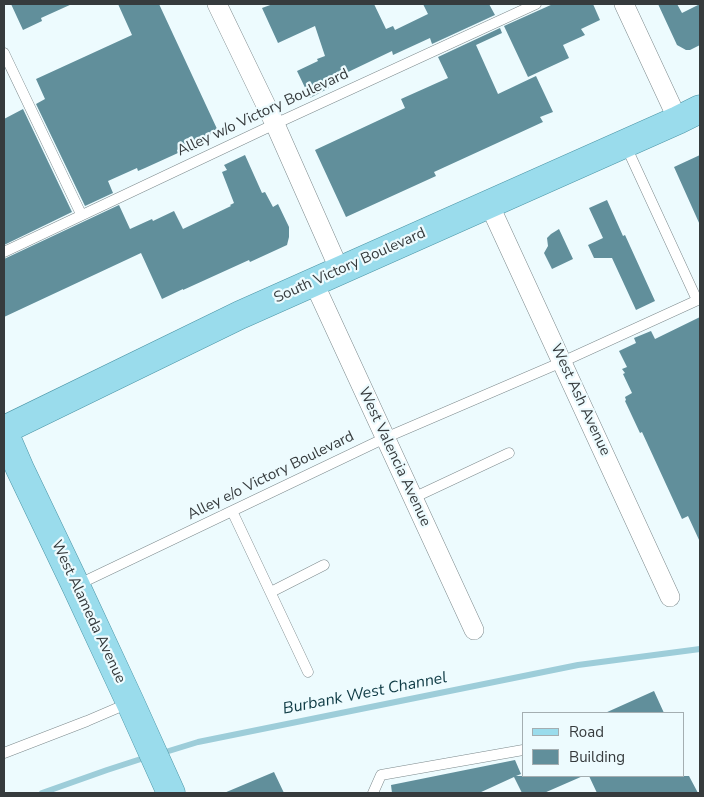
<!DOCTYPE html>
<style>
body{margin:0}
#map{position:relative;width:704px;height:797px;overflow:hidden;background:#edfbfe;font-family:"Nunito Sans",sans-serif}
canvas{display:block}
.frame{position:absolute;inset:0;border:5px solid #363b3d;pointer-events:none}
.legend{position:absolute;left:522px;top:712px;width:162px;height:65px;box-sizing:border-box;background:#edfbfe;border:1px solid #a4aeb1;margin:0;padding:6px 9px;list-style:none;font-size:15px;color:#363b3d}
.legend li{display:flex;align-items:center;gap:10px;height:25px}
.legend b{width:25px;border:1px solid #a4aeb1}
</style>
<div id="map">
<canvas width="704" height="797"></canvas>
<div class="frame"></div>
<ul class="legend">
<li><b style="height:6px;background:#9adcec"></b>Road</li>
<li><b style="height:14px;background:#618f9b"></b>Building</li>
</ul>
</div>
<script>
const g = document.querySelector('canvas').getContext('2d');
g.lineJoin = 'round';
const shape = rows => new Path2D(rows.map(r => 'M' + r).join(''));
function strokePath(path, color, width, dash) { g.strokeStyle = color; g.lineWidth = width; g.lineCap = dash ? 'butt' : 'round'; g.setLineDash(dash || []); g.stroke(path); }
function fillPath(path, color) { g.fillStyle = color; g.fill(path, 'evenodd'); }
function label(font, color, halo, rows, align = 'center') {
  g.font = font + ' "Nunito Sans",sans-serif'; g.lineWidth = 4.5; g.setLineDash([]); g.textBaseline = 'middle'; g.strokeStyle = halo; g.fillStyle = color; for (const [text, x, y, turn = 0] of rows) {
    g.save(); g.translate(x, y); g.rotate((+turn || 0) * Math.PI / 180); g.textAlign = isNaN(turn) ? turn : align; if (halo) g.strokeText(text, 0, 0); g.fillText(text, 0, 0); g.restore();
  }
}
strokePath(shape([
 [159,754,198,742,578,665,700,649],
 [42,793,107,770,147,757]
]), '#9dcdd9', 6);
fillPath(shape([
 [11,4,72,4,41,18,42,21,23,30],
 [118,4,159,4,218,131,177,150,178,153,145,168,138,171,137,168,108,181,113,193,85,206,36,104,45,99,36,79,132,35],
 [273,4,374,4,386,29,393,26,395,30,428,14,423,4,489,4,495,15,432,44,430,38,393,55,392,51,346,73,348,76,328,86,329,88,310,98,297,71,318,61,317,59,325,56,315,26,278,43,262,8],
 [553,4,593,4,600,20,581,29,585,35,563,45,569,58,528,77,504,26],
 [658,4,677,4,682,13,700,4,700,45,690,50,686,50,677,45],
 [500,28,502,33,476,45,498,94,536,76,553,112,540,117,543,122,434,172,436,176,346,217,315,150,405,108,401,99,448,78,438,57],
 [23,109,72,212,4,245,4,119],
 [245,155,262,193,265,192,273,207,278,204,289,227,289,237,287,245,250,262,249,260,183,290,183,289,162,299,141,253,4,317,4,259,119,205,130,229,152,219,153,221,174,211,183,229,231,206,230,205,234,203,222,172,227,170,224,165],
 [700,155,700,225,674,167],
 [607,200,623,236,625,235,655,301,636,310,612,258,594,258,588,245,603,238,589,208],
 [559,229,573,259,552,269,544,253,548,246,547,238,551,234],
 [700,317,700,542,688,516,682,519,642,432,640,433,625,401,626,400,625,397,632,393,623,374,625,373,622,369,627,367,619,351,636,343,634,338,651,331,655,339],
 [654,691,664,713,605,713],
 [515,760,521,774,516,776,583,776,544,793,522,793,514,777,479,793,392,793,391,785],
 [274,772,284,793,224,793],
 [589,776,689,776,698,793,597,793]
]), '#618f9b');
const service = shape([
 [4,53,81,214],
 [625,144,697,300],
 [4,252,275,124,536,4],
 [413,498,509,453],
 [232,511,308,672],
 [77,585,385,438,562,362,700,299],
 [271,592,324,565],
 [4,753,87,721,129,703],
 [373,793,381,775,523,750]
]);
const minor = shape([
 [217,4,275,124,340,271],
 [624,4,678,120],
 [489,204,670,597],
 [314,283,474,630]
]);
const primary = shape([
 [4,430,240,315,678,120,700,109],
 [4,432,20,469,76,586,130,702,171,793]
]);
strokePath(service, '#7c898c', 11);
strokePath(minor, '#7c898c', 20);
strokePath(primary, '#4b95a6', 29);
strokePath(service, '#fff', 10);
strokePath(minor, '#fff', 19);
strokePath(primary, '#9adcec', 28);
label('15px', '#363b3d', '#edfbfe', [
 ["Alley w/o Victory Boulevard",263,113,-25],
 ["South Victory Boulevard",350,266,-24],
 ["West Ash Avenue",580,400,65],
 ["West Valencia Avenue",394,457,65],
 ["Alley e/o Victory Boulevard",271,476,-26],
 ["West Alameda Avenue",88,612,65]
]);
label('italic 16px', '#0e3a44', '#edfbfe', [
 ["Burbank West Channel",365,694,-11]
]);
</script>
